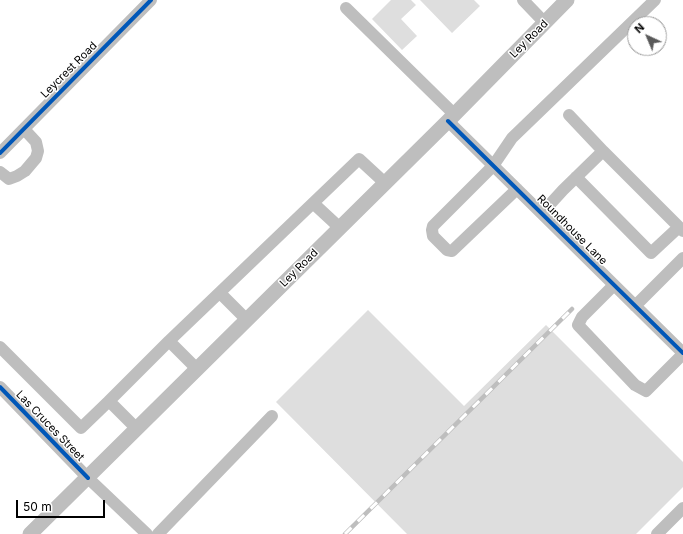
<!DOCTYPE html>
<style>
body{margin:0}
#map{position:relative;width:683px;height:534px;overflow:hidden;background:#fff;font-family:Inter,sans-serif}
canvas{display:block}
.north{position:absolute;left:627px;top:16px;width:40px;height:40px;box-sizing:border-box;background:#fff;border:1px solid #999;border-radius:50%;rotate:316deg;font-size:11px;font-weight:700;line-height:16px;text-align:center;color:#000}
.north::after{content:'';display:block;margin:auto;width:14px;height:18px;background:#595959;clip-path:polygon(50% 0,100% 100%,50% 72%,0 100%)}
.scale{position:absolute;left:16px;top:500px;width:89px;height:18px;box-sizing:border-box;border:2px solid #000;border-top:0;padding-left:5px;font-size:12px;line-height:14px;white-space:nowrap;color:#000;-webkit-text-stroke:3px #fff;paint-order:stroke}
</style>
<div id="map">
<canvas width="683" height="534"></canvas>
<div class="north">N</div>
<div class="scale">50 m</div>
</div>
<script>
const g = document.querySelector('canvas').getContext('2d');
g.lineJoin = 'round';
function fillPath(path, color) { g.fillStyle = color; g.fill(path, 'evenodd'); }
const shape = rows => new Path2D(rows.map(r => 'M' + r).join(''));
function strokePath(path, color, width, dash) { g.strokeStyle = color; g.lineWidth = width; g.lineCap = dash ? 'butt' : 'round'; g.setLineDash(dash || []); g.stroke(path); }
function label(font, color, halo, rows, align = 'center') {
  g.font = font + ' Inter,sans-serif'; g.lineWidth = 3; g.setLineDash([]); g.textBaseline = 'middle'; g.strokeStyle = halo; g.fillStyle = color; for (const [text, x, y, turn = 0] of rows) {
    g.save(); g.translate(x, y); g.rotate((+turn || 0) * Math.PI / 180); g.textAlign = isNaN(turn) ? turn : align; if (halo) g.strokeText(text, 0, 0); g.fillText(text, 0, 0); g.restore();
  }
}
fillPath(shape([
 [391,0,411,0,416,5,401,19,417,36,402,50,372,19],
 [420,0,474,0,480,6,452,33],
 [368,310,464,406,546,325,683,462,683,487,636,534,407,534,276,402]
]), '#dedede');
strokePath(shape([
 [523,0,545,23],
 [346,8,454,114],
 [569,115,603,151],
 [448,121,683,353],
 [0,153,151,0],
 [0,172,9,179,17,176,25,171,36,158,38,151,36,142,24,129],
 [576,177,651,253,679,227],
 [517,189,452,251,447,250,433,236,432,230,433,226,493,166,512,138,655,0],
 [313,203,340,228],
 [542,213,563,190,603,151,683,231],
 [614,285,582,317,578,325,635,385,646,391,683,354],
 [220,293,247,320],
 [635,306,683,258],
 [169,341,359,159,385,183],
 [0,347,81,428,109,401],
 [0,387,88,478,147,534],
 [137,429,109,401,169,341,197,369],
 [158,534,272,416],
 [657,534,683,508]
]), '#bebebe', 12);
strokePath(shape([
 [30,534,448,121,567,0]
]), '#bebebe', 15);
const rail = shape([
 [345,534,572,309]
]);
strokePath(rail, '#bebebe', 4.5);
strokePath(rail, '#fff', 3, [9]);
strokePath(shape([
 [448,121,683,353],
 [0,153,151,0],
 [0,387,88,478]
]), '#0057b8', 4);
label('11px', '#000', '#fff', [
 ["Ley Road",529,39,-45],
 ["Leycrest Road",69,70,-45],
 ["Roundhouse Lane",572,230,45],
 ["Ley Road",299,268,-45],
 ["Las Cruces Street",50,426,46]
]);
</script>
